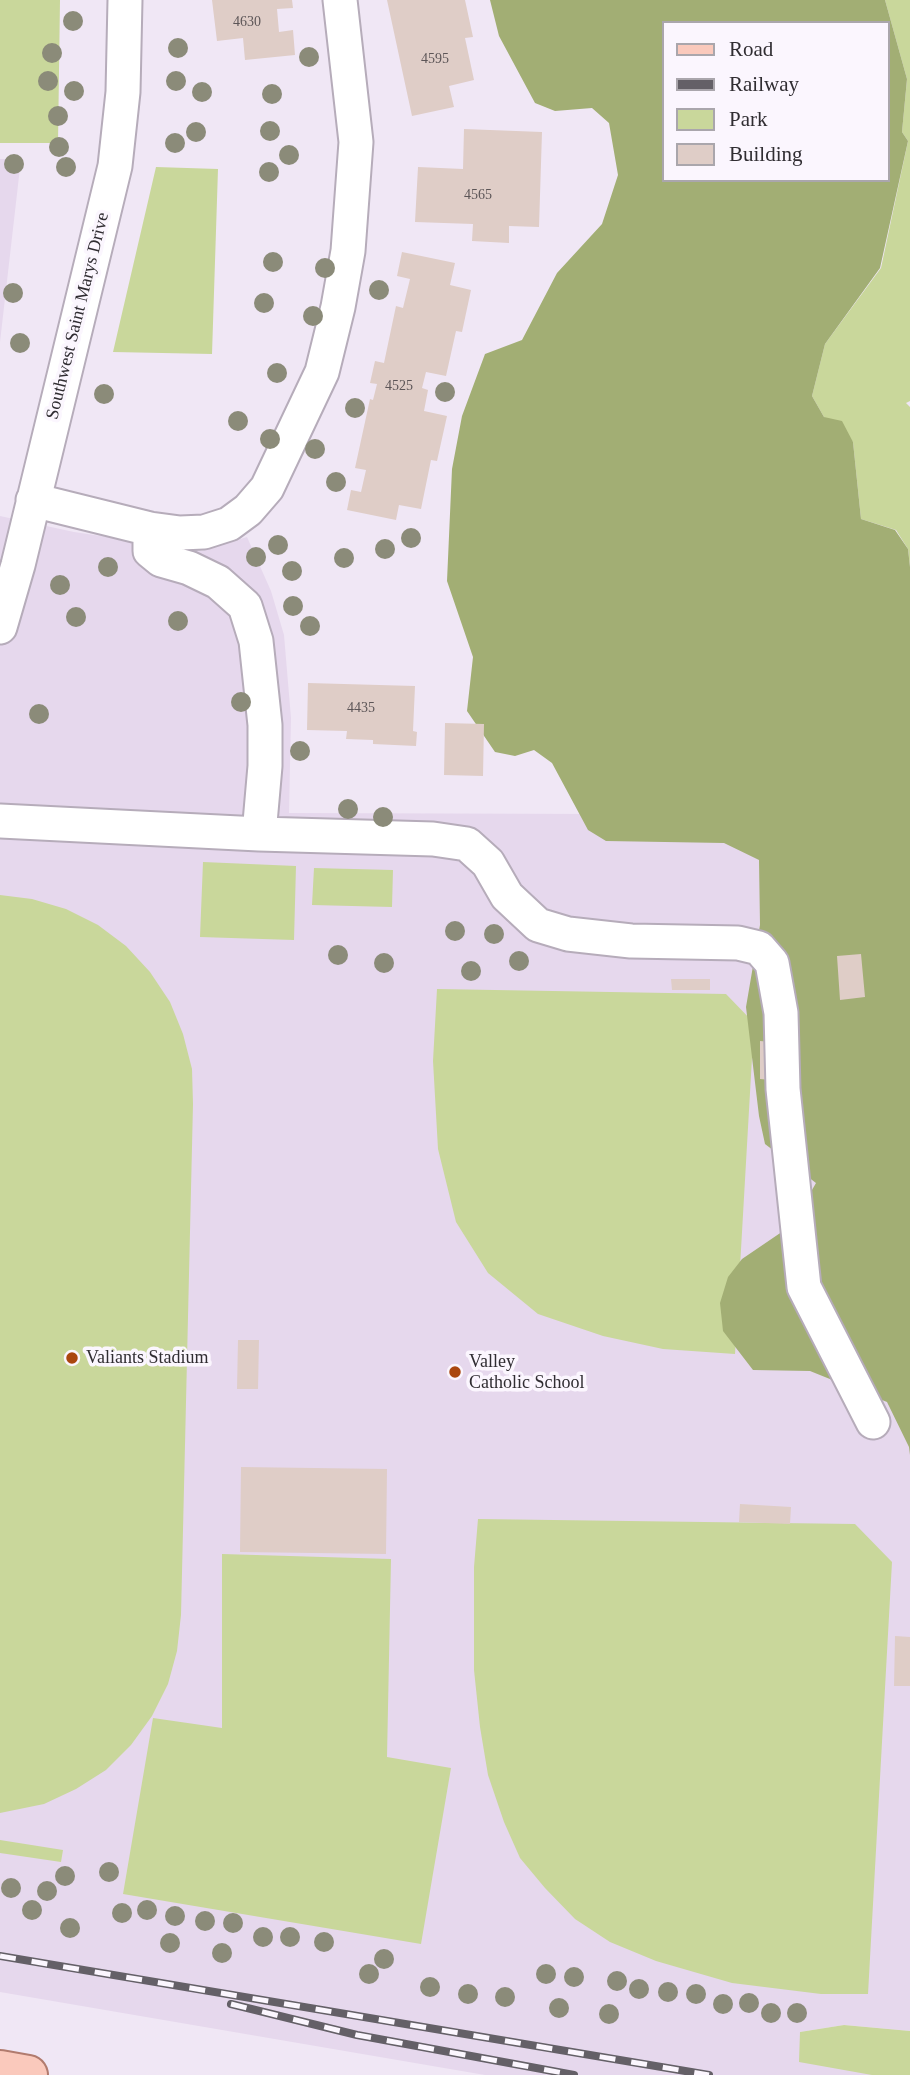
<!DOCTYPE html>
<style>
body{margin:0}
#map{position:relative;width:910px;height:2075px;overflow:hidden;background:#f0e7f5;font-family:Georgia,serif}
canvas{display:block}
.legend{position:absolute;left:662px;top:21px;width:228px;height:161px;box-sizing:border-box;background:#fbf6fe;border:2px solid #aaa6ac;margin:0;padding:9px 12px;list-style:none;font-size:21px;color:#302d32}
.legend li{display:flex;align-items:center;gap:14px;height:35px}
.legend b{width:35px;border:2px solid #aaa6ac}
</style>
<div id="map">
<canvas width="910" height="2075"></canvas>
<ul class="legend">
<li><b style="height:9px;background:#fac9bc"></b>Road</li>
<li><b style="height:9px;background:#646067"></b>Railway</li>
<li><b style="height:19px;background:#c9d79b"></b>Park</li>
<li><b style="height:19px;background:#dfcdc7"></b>Building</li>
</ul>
</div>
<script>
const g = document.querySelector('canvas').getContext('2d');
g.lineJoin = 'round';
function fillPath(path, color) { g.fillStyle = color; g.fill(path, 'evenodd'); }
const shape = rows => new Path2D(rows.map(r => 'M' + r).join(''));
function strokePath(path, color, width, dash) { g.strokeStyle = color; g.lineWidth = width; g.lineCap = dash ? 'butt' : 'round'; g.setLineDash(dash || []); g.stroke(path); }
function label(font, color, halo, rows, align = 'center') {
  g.font = font + ' Georgia,serif'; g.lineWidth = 7; g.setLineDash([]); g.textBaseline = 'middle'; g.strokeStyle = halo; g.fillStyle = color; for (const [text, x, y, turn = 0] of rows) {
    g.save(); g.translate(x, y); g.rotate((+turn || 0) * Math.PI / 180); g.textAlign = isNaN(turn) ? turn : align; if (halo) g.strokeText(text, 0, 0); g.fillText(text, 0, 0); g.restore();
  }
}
fillPath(shape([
 [0,159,21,159,0,342],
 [0,516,74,532,202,551,247,537,271,591,284,635,291,718,289,813,910,815,910,2031,844,2025,800,2032,800,2041,910,2075,485,2075,0,1992]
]), '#e6d8ed');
fillPath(shape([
 [0,0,60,0,58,143,0,143],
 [885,0,910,0,910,401,906,403,910,407,910,567,908,549,896,530,861,519,853,442,824,417,812,396,825,344,881,268,908,141,902,132,907,79],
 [156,167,218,169,212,354,113,352],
 [203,862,296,866,294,940,200,937],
 [314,868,393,870,392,907,312,905],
 [0,895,32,899,66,909,98,925,126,946,150,972,170,1002,183,1034,192,1069,193,1104,181,1615,177,1651,168,1684,152,1716,131,1745,106,1770,76,1789,44,1804,0,1813],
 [437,989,726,994,754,1023,735,1354,663,1349,603,1336,538,1314,488,1273,456,1222,438,1149,433,1061],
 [478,1519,855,1524,892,1562,868,1994,821,1994,732,1983,656,1961,610,1942,575,1919,545,1888,520,1858,504,1822,488,1775,480,1727,474,1670,474,1567],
 [222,1554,391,1559,387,1757,451,1768,421,1944,123,1894,153,1718,222,1728],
 [0,1840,63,1850,61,1862,0,1853],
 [844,2025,910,2031,910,2075,872,2075,799,2062,800,2032]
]), '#c9d79b');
fillPath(shape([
 [490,0,885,0,907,79,902,132,908,141,880,268,825,344,812,396,824,417,842,421,853,442,861,519,895,530,908,549,910,567,910,1455,909,1447,887,1402,810,1371,753,1370,723,1331,720,1303,728,1277,742,1259,792,1225,816,1183,765,1144,759,1116,746,1007,760,925,759,860,724,843,606,841,588,830,552,763,534,750,515,756,495,752,467,711,473,657,447,581,452,469,462,416,485,354,522,340,557,273,602,224,618,175,609,123,592,108,555,111,535,103,499,36],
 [663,23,887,23,887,180,663,180]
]), '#a2ae74');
fillPath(shape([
 [212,0,292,0,293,8,277,9,279,32,293,30,295,55,245,60,243,38,217,41],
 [387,0,465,0,473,37,465,38,474,80,449,86,454,107,412,116],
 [464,129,542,132,539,227,509,226,509,243,472,241,473,224,415,222,418,167,463,169],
 [402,252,455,263,450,285,471,290,462,332,456,331,446,376,426,372,422,388,428,390,424,411,447,416,437,461,431,460,421,509,399,505,396,520,347,510,351,490,361,492,366,470,355,468,370,399,373,400,377,384,370,383,375,361,384,363,396,306,403,308,410,279,397,276],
 [308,683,415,686,413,731,417,732,416,746,373,744,373,740,346,739,347,731,307,730],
 [445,723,484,724,483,776,444,775],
 [861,954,865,997,840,1000,837,956],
 [671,979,710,979,710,990,672,990],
 [760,1041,771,1042,771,1080,760,1079],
 [238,1340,259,1340,258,1389,237,1389],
 [241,1467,387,1469,386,1554,240,1552],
 [740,1504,791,1507,790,1524,739,1522],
 [895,1636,910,1637,910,1686,894,1686]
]), '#dfcdc7');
const minor = shape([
 [33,500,150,529,180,533,204,532,229,524,248,510,267,488,322,372,338,307,348,251,356,142,340,0],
 [150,529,150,551,161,560,189,568,218,582,245,606,256,641,265,725,265,766,259,834],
 [0,627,18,565,115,166,123,92,125,0],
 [0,821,259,834,433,839,467,844,488,863,507,896,538,925,568,934,631,941,738,943,759,948,772,963,781,1013,783,1089,804,1287,873,1422]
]);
const major = shape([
 [0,2070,28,2075]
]);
strokePath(minor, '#b6acba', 37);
strokePath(major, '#b17b6e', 42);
strokePath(minor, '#fff', 33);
strokePath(major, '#fac9bc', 38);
const rail = shape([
 [0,1956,709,2075],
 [231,2004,357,2035,574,2075]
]);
strokePath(rail, '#646067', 8);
strokePath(rail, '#fbf6fe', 5, [16]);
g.fillStyle = '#8b8b79';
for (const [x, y] of [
 [73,21],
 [178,48],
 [52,53],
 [309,57],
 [48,81],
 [176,81],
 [74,91],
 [202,92],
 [272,94],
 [58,116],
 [270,131],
 [196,132],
 [175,143],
 [59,147],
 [289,155],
 [14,164],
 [66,167],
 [269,172],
 [273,262],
 [325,268],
 [379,290],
 [13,293],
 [264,303],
 [313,316],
 [20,343],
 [277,373],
 [445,392],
 [104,394],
 [355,408],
 [238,421],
 [270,439],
 [315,449],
 [336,482],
 [411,538],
 [278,545],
 [385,549],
 [256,557],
 [344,558],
 [108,567],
 [292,571],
 [60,585],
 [293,606],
 [76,617],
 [178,621],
 [310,626],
 [241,702],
 [39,714],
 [300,751],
 [348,809],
 [383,817],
 [455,931],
 [494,934],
 [338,955],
 [519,961],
 [384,963],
 [471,971],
 [109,1872],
 [65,1876],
 [11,1888],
 [47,1891],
 [32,1910],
 [147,1910],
 [122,1913],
 [175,1916],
 [205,1921],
 [233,1923],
 [70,1928],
 [263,1937],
 [290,1937],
 [324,1942],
 [170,1943],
 [222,1953],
 [384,1959],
 [369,1974],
 [546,1974],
 [574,1977],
 [617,1981],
 [430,1987],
 [639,1989],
 [668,1992],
 [468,1994],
 [696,1994],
 [505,1997],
 [749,2003],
 [723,2004],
 [559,2008],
 [771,2013],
 [797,2013],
 [609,2014]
]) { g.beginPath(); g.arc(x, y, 10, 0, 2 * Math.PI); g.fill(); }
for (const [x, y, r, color] of [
 [72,1358,7,"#aa470f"],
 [455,1372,7,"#aa470f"]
]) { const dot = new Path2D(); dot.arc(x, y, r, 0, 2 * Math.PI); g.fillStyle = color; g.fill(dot); strokePath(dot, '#fbf6fe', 2.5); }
label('14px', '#5c5557', null, [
 ["4630",247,22],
 ["4595",435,59],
 ["4565",478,195],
 ["4525",399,386],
 ["4435",361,708]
]);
label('18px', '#302d32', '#fbf6fe', [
 ["Southwest Saint Marys Drive",78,316,-76]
]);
label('18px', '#302d32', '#fbf6fe', [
 ["Valiants Stadium",86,1358],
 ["Valley",469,1362],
 ["Catholic School",469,1383]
], 'left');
</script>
